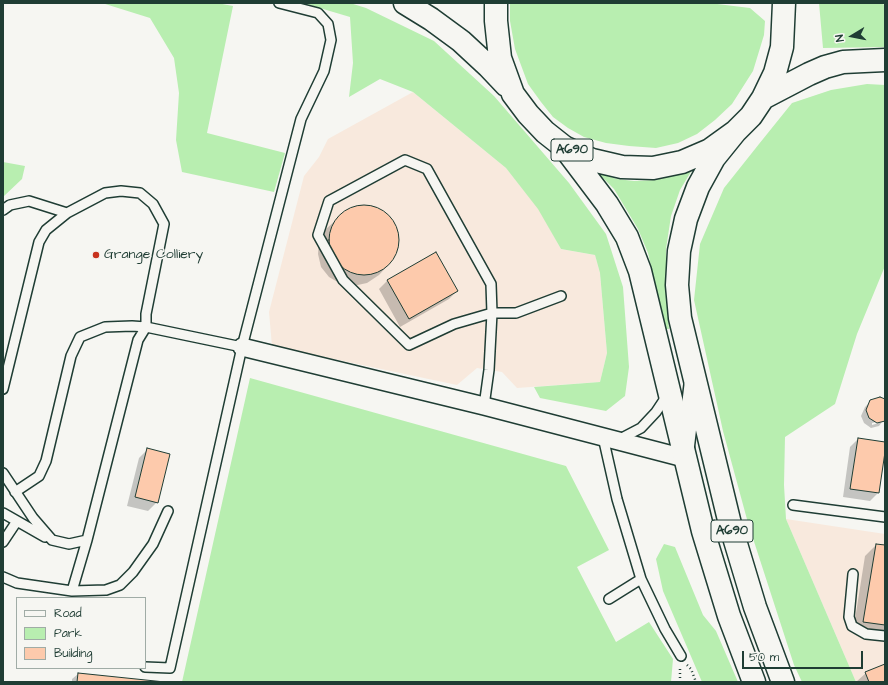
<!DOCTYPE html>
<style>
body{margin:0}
#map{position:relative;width:888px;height:685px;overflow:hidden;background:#f6f6f2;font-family:"Architects Daughter",sans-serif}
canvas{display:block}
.frame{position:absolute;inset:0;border:4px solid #1f3d34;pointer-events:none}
.legend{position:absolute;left:16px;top:597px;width:130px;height:72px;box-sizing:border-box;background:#f6f6f2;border:1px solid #a0aca6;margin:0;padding:5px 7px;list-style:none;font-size:12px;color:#1f3d34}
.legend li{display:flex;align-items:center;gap:8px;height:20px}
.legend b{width:20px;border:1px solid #a0aca6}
.north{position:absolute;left:832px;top:16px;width:40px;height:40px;-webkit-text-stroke:3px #f6f6f2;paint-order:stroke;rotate:260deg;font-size:11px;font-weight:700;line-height:16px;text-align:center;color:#1f3d34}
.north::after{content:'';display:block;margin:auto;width:14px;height:18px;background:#1f3d34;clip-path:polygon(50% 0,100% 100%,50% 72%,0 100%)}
.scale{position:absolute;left:742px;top:651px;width:121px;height:18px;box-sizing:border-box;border:2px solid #1f3d34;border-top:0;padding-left:5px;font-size:12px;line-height:14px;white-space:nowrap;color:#1f3d34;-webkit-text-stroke:3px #f6f6f2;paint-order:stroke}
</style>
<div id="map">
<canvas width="888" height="685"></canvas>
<div class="frame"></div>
<ul class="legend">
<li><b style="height:5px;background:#f6f6f2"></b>Road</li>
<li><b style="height:11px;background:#b8eeb0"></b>Park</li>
<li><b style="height:11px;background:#fdcaac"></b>Building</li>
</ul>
<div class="north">N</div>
<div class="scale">50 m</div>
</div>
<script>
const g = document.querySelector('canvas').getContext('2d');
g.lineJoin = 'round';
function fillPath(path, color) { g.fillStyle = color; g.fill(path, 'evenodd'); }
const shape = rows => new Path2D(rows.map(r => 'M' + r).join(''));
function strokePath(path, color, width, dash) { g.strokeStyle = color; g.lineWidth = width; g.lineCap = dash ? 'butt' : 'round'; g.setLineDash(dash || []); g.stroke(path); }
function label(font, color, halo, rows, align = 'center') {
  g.font = font + ' "Architects Daughter",sans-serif'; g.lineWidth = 3; g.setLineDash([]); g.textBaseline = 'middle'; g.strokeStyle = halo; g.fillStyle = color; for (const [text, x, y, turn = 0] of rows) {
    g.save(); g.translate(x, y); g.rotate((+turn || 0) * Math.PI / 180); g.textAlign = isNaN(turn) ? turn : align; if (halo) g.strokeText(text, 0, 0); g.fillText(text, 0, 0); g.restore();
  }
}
fillPath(shape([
 [413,92,506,168,539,209,561,249,595,255,600,273,607,353,600,382,517,388,502,372,477,368,457,385,272,346,269,312,304,176,319,157,328,139],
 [786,519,885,534,885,682,856,682]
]), '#f8e9dd');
fillPath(shape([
 [102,3,217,3,233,6,207,133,285,153,274,192,182,172,176,140,179,93,174,58,150,18],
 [303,3,350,3,366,8,434,41,494,96,569,183,606,234,623,287,629,367,625,396,606,411,540,398,534,387,600,382,607,353,600,273,595,255,561,249,538,209,506,168,413,92,380,79,349,97,353,63,350,17],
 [510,3,709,3,750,8,765,21,764,35,753,71,732,104,715,120,697,134,678,143,656,148,629,146,606,143,584,137,568,128,553,117,541,102,528,84,515,49,510,21],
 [819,3,880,3,885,5,885,47,823,48],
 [867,84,885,85,885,266,857,334,835,404,785,437,784,485,786,519,856,682,802,682,794,665,748,523,723,431,694,300,700,244,724,188,759,144,792,103,831,90],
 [3,162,25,166,22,179,3,197],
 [692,170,680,190,671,216,666,249,667,307,669,329,665,329,648,253,638,229,614,189,598,173,617,179,634,181,655,180,672,176],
 [250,378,566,466,609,550,577,567,616,642,649,622,673,659,671,682,182,682],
 [664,544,675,547,703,615,716,631,738,682,702,682,663,591,656,559]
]), '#b8eeb0');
fillPath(shape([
 [360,205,374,206,386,213,395,224,399,237,397,251,390,263,379,275,367,283,353,286,341,284,329,277,321,267,318,254,319,241,326,229,347,210],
 [436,254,457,291,449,299,400,327,379,289,387,281],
 [885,400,885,420,872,423,872,425,882,422,879,426,871,428,864,423,861,416,865,407,871,401],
 [858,439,885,443,878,493,870,501,843,497,850,447],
 [147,450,157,502,148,511,127,506,139,458],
 [876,545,885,546,885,637,853,632,865,556],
 [885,665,885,682,856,682,866,673],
 [78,674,159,682,72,682,72,679]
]), '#0003');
const building = shape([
 '329 240a35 35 0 1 1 70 0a35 35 0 1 1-70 0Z',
 [436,252,458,291,409,319,387,280,436,252],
 [880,397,885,399,885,421,877,423,869,418,866,410,870,400,880,397],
 [858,438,885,442,885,452,879,493,850,489,858,438],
 [147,448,170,454,158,503,135,497,147,448],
 [876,544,885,545,885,625,863,622,876,544],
 [885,664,885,682,869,682,865,672,885,664],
 [78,673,165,682,77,682,78,673]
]);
fillPath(building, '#fdcaac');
strokePath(building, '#1f3d34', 1);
const lane = shape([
 [3,210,10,205,29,201,67,213],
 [3,389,39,242,46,230,67,213,105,193,121,191,140,193,153,204,164,224,146,314,146,327,138,340,87,540,72,591],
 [484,406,489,370,492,313,491,284,427,169,405,160,329,201,318,235,343,280,409,345,454,324,492,313,516,313,561,296],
 [603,437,617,499,641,579,665,629,681,656],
 [618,440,641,428,656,412,668,394],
 [3,473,33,518,52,540,69,544,87,540],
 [15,492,39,476,46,461,71,356,80,337,105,327,132,326,146,327,242,347],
 [793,505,885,517],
 [3,513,45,537],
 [3,542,17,521],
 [853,574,849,617,852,626,866,634,885,636],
 [3,577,17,583,72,591,106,590,120,585,133,572,153,544,168,511],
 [609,599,641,579],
 [145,667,170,668,242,347,301,119,324,71,331,40,328,24,318,13,279,3]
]);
const street = shape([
 [242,347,484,406,684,458,693,385]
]);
const highway = shape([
 [405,3,431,19,461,41,488,66,506,85],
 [496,3,496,21,500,58,513,94,528,114,545,132,564,147,592,160,622,167,653,168,682,162,710,150,735,132,751,116,763,98,775,73,782,47,784,3],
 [763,98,809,74,825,67,843,62,885,60],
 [735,132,714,158,698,187,686,219,679,251,677,285,680,318,730,524,755,607,783,682],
 [564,147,607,204,627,237,640,271,703,531,729,616,754,682]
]);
strokePath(lane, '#1f3d34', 12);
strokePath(street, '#1f3d34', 20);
strokePath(highway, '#1f3d34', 25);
strokePath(shape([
 [687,665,691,669,696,682],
 [680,682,680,666]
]), '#1f3d34', 2.5, [1, 3]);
strokePath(lane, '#f6f6f2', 9);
strokePath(street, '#f6f6f2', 17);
strokePath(highway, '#f6f6f2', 22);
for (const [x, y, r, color] of [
 [96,255,4,"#c8321e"]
]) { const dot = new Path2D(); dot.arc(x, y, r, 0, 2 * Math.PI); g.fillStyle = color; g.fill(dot); strokePath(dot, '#f6f6f2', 1.5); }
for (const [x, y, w] of [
 [572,150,42],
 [732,531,42]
]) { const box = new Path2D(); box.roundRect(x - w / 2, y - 11, w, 22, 3); g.fillStyle = '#f6f6f2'; g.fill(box); strokePath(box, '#1f3d34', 1); }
label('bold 13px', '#1f3d34', null, [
 ["A690",572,150],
 ["A690",732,531]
]);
label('14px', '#1f3d34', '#f6f6f2', [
 ["Grange Colliery",104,255]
], 'left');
</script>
